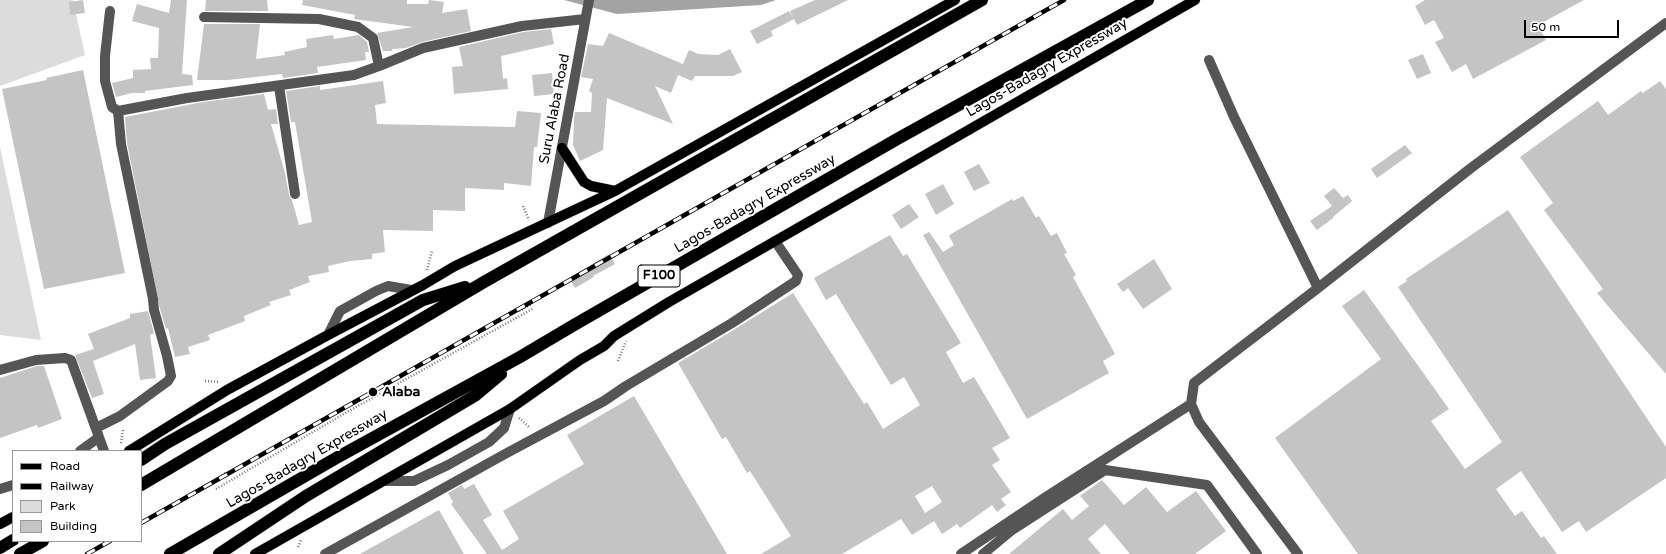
<!DOCTYPE html>
<style>
body{margin:0}
#map{position:relative;width:1666px;height:554px;overflow:hidden;background:#fff;font-family:"Varela Round",sans-serif}
canvas{display:block}
.legend{position:absolute;left:12px;top:450px;width:130px;height:92px;box-sizing:border-box;background:#fff;border:1px solid #999;margin:0;padding:5px 7px;list-style:none;font-size:12px;color:#000}
.legend li{display:flex;align-items:center;gap:8px;height:20px}
.legend b{width:20px;border:1px solid #999}
.scale{position:absolute;left:1524px;top:20px;width:95px;height:18px;box-sizing:border-box;border:2px solid #000;border-top:0;padding-left:5px;font-size:12px;line-height:14px;white-space:nowrap;color:#000;-webkit-text-stroke:3px #fff;paint-order:stroke}
</style>
<div id="map">
<canvas width="1666" height="554"></canvas>
<ul class="legend">
<li><b style="height:5px;background:#000"></b>Road</li>
<li><b style="height:5px;background:#000"></b>Railway</li>
<li><b style="height:11px;background:#dcdcdc"></b>Park</li>
<li><b style="height:11px;background:#c4c4c4"></b>Building</li>
</ul>
<div class="scale">50 m</div>
</div>
<script>
const g = document.querySelector('canvas').getContext('2d');
g.lineJoin = 'round';
function fillPath(path, color) { g.fillStyle = color; g.fill(path, 'evenodd'); }
const shape = rows => new Path2D(rows.map(r => 'M' + r).join(''));
function strokePath(path, color, width, dash) { g.strokeStyle = color; g.lineWidth = width; g.lineCap = dash ? 'butt' : 'round'; g.setLineDash(dash || []); g.stroke(path); }
function label(font, color, halo, rows, align = 'center') {
  g.font = font + ' "Varela Round",sans-serif'; g.lineWidth = 4; g.setLineDash([]); g.textBaseline = 'middle'; g.strokeStyle = halo; g.fillStyle = color; for (const [text, x, y, turn = 0] of rows) {
    g.save(); g.translate(x, y); g.rotate((+turn || 0) * Math.PI / 180); g.textAlign = isNaN(turn) ? turn : align; if (halo) g.strokeText(text, 0, 0); g.fillText(text, 0, 0); g.restore();
  }
}
fillPath(shape([
 [0,0,73,0,85,55,0,86],
 [0,147,41,340,0,335]
]), '#dcdcdc');
fillPath(shape([
 [564,0,776,0,761,5,617,14]
]), '#a3a3a3');
fillPath(shape([
 [83,0,85,13,70,15,69,2],
 [171,0,187,0,182,74,192,75,193,85,145,91,145,93,132,93,116,97,112,83,133,78,133,70,151,69,150,58,158,58,159,28,132,21,137,4,169,13],
 [206,0,267,0,268,11,205,11],
 [303,0,407,0,407,4,428,4,429,0,444,2,442,13,467,9,471,31,422,42,406,48,392,49,392,51,383,51,377,33,413,27,354,19,355,15,302,5],
 [815,0,848,0,797,25,790,11],
 [1425,0,1584,0,1538,25,1546,40,1473,79,1466,64,1452,72,1435,42,1444,38,1434,20,1425,25,1415,6],
 [789,11,794,19,771,31,773,36,757,44,750,31],
 [204,24,260,24,256,59,285,55,284,52,307,47,306,39,333,35,334,39,359,35,367,42,369,52,365,52,366,60,317,67,318,73,283,78,282,74,228,80,197,80],
 [551,29,554,44,501,56,503,79,507,78,508,89,454,94,452,67,463,66,459,47,523,32],
 [609,33,683,64,689,50,698,54,718,55,730,49,742,72,733,76,695,76,692,81,678,75,671,93,655,86,673,124,607,98,603,150,580,161,573,145,574,119,575,112,591,112,592,93,589,91,593,79,581,77,588,44,603,46],
 [1423,54,1431,73,1417,79,1408,60],
 [83,70,125,273,44,289,2,89,47,80,46,78],
 [552,73,554,94,534,96,532,75],
 [383,81,386,103,375,105,377,124,515,127,517,111,541,113,537,147,534,147,531,186,504,183,504,190,465,188,465,211,433,210,433,231,383,230,385,252,372,254,372,259,350,261,328,266,329,272,308,276,310,282,289,290,291,295,269,302,271,305,244,316,245,321,208,335,210,340,188,347,190,354,175,357,168,328,166,329,160,309,127,143,125,117,203,102,264,94,268,110,276,109,278,124,271,124,285,173,289,195,292,200,299,225,312,222,295,122,291,122,286,91,320,86,320,90],
 [1660,81,1666,89,1666,374,1597,293,1603,289,1544,210,1553,203,1520,157,1598,101,1608,115,1641,91,1643,93],
 [1405,145,1412,153,1377,178,1371,169],
 [979,164,990,183,974,191,964,172],
 [943,184,954,204,936,215,925,194],
 [1334,188,1343,198,1348,195,1352,201,1333,217,1333,218,1317,230,1310,221,1332,206,1324,196],
 [1023,196,1036,218,1039,216,1051,236,1057,233,1067,253,1064,254,1076,275,1073,277,1115,354,1103,361,1109,373,1027,419,923,235,929,232,943,252,954,245,949,236,951,234,1012,199,1013,201],
 [909,204,919,217,901,229,892,215],
 [1508,210,1666,447,1666,478,1586,532,1579,521,1562,532,1521,471,1496,489,1515,516,1522,511,1541,538,1544,536,1557,554,1358,554,1275,438,1381,359,1342,306,1364,290,1449,409,1431,421,1465,469,1502,442,1398,287,1407,281,1406,279],
 [890,235,903,256,907,254,961,343,946,352,963,383,974,377,1010,438,992,448,1000,460,992,465,1011,492,1001,499,1006,505,997,512,992,505,960,528,957,524,942,534,934,521,912,535,901,519,842,554,761,554,791,536,750,471,747,473,726,437,722,439,678,363,727,334,793,293,864,404,867,402,883,429,920,405,904,377,891,385,836,294,826,300,814,278],
 [932,486,942,502,925,513,915,496],
 [609,254,615,264,593,276,594,277,575,288,569,278],
 [1154,259,1172,289,1143,309,1128,288,1123,292,1117,284],
 [148,311,154,333,150,335,156,378,140,380,135,344,93,361,104,394,92,398,75,355,94,349,88,334,130,318,130,314],
 [37,366,44,366,62,419,38,428,37,425,0,438,0,378],
 [634,396,727,554,487,554,451,504,453,502,448,493,462,485,464,489,474,484,492,515,483,520,502,550,519,539,503,511,584,464,567,435],
 [1102,480,1124,505,1146,487,1167,512,1196,491,1226,531,1195,554,1130,554,1105,524,1088,539,1101,554,1009,554,1063,509,1072,520,1089,506,1080,496],
 [439,510,464,554,360,554]
]), '#c4c4c4');
const major = shape([
 [562,148,584,182,591,186,615,191],
 [129,451,227,390,328,335,423,285,455,266,615,191,955,0],
 [0,524,13,517],
 [255,554,510,409,580,360,604,346,614,336,669,302,1195,0]
]);
const highway = shape([
 [141,460,165,444,423,300,465,287],
 [141,485,484,282,982,0],
 [0,548,13,540],
 [20,554,43,541],
 [170,554,338,457,520,357,574,325,899,138,1148,0],
 [219,554,306,496,476,395,501,374]
]);
strokePath(major, '#dbdbdb', 11);
strokePath(highway, '#dbdbdb', 13);
strokePath(shape([
 [523,206,529,220],
 [427,270,432,251],
 [519,311,532,304],
 [618,361,626,341],
 [205,381,220,382],
 [519,418,529,427],
 [121,443,123,430],
 [212,482,227,472],
 [216,489,347,412,534,308],
 [298,547,301,540]
]), '#777', 2.5, [1, 2]);
strokePath(shape([
 [110,11,105,56,105,81,112,107,118,111,187,98,354,75,379,66,423,48,522,26,585,19],
 [204,17,319,19,358,27,373,38,379,66],
 [1209,60,1234,117,1318,288],
 [279,86,295,194],
 [548,223,589,0],
 [328,335,340,311,376,291,388,286,411,290],
 [0,370,36,360,65,358,71,360,104,451],
 [96,428,120,416,168,381,171,376,167,356,154,310,153,299,121,144,118,111],
 [80,451,98,438],
 [386,481,414,481,448,465,489,442,504,428,510,409],
 [0,489,13,485],
 [325,554,505,454,604,401,626,386,732,323,796,281,798,275,775,241],
 [961,554,1046,497,1191,404],
 [983,554,1012,530,1105,470,1207,485,1257,554],
 [1298,554,1199,422,1191,404,1194,383,1318,288,1471,168,1666,23]
]), '#555', 10);
strokePath(major, '#000', 10);
strokePath(highway, '#000', 12);
const rail = shape([
 [141,523,1064,0],
 [87,554,110,541]
]);
strokePath(rail, '#000', 4.5);
strokePath(rail, '#fff', 3, [9]);
for (const [x, y, r, color] of [
 [373,392,5,"#000"]
]) { const dot = new Path2D(); dot.arc(x, y, r, 0, 2 * Math.PI); g.fillStyle = color; g.fill(dot); strokePath(dot, '#fff', 1.5); }
for (const [x, y, w] of [
 [659,276,42]
]) { const box = new Path2D(); box.roundRect(x - w / 2, y - 11, w, 22, 3); g.fillStyle = '#fff'; g.fill(box); strokePath(box, '#000', 1); }
label('bold 13px', '#000', null, [
 ["F100",659,276]
]);
label('14px', '#000', '#fff', [
 ["Lagos-Badagry Expressway",1047,68,-30],
 ["Suru Alaba Road",555,109,-79],
 ["Lagos-Badagry Expressway",755,204,-30],
 ["Lagos-Badagry Expressway",307,459,-30]
]);
label('bold 14px', '#000', '#fff', [
 ["Alaba",382,392]
], 'left');
</script>
